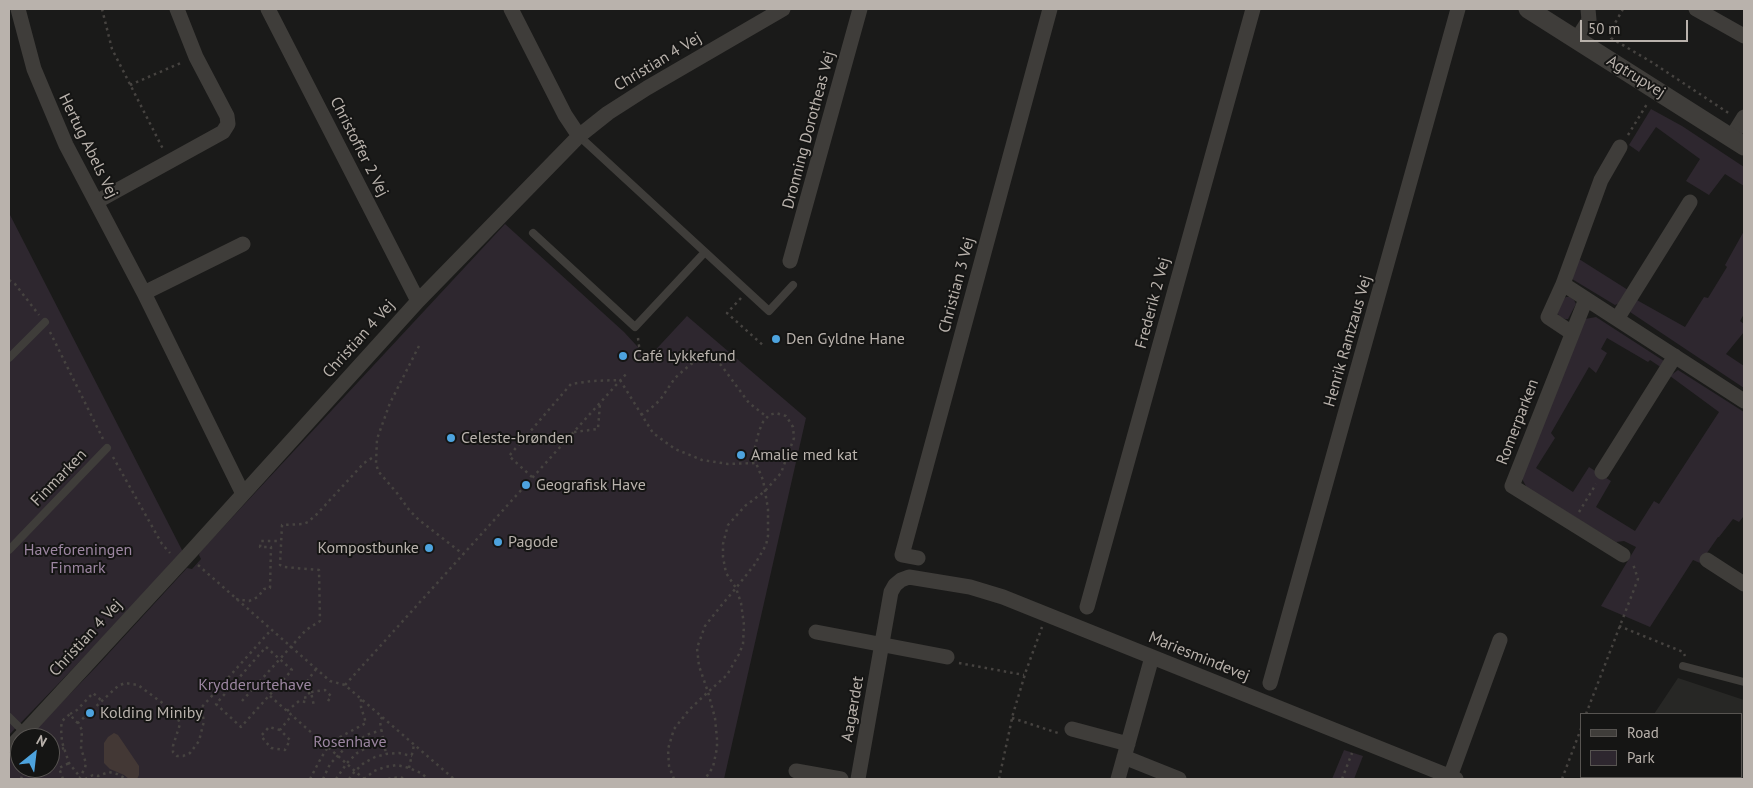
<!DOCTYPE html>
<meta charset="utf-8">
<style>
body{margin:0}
#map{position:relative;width:1753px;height:788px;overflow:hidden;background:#1a1a19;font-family:"PT Sans",sans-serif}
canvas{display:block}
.frame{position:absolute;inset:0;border:10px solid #b9b2ac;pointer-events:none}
.legend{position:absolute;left:1580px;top:713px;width:162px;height:65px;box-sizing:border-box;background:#151514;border:1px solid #575451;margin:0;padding:6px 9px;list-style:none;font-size:15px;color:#b9b2ac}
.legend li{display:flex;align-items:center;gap:10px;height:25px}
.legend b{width:25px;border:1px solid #575451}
.north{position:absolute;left:10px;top:728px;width:50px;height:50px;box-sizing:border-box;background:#151514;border:1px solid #575451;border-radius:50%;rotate:29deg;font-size:14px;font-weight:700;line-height:20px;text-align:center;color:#b9b2ac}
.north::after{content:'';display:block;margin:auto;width:18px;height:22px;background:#4da3de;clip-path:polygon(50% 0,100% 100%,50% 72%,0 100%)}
.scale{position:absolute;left:1580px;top:20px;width:108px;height:22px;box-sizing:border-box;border:2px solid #b9b2ac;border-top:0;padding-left:6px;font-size:15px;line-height:18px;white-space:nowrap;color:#b9b2ac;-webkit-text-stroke:4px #151514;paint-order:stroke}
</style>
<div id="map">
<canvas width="1753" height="788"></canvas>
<div class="frame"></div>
<ul class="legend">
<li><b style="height:6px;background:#3f3d3a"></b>Road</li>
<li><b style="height:14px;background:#2e272f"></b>Park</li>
</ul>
<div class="north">N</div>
<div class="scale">50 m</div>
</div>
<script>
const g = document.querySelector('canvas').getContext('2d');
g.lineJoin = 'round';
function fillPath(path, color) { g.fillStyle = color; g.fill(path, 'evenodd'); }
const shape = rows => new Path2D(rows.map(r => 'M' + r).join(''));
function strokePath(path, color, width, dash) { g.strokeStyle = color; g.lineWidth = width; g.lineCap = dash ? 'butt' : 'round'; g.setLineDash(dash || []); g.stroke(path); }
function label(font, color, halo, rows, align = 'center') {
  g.font = font + ' "PT Sans",sans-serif'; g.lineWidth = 4; g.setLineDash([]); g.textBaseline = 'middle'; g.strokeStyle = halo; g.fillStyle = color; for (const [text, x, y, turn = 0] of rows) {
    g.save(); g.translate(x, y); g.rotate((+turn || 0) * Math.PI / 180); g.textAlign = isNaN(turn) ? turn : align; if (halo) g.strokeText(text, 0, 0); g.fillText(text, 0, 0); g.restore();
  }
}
fillPath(shape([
 [1678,678,1744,700,1744,779,1612,779,1614,777,1742,777,1742,714,1654,714]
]), '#272725');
fillPath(shape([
 [1651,109,1682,126,1744,167,1744,186,1725,174,1709,195,1686,181,1700,159,1656,127,1639,152,1629,145],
 [9,213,183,552,163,575,9,735],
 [505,224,624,332,648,358,687,316,806,418,724,779,9,779,9,758,20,745,20,768,50,768,50,738,27,738,97,666,187,568,192,569,201,559,199,555,200,552],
 [1744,231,1744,314,1740,321,1744,324,1744,332,1726,354,1744,366,1744,388,1630,312,1635,299,1685,327,1704,297,1708,298,1727,267,1725,265],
 [1579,259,1628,290,1622,302,1615,305,1572,279],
 [1566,297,1570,297,1574,300,1576,304,1568,319,1565,319,1560,317,1556,311,1562,300],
 [1596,317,1664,361,1662,368,1650,360,1648,362,1607,338,1601,349,1607,353,1596,373,1589,367,1551,433,1555,438,1536,468,1573,492,1589,467,1611,481,1596,507,1635,531,1654,501,1659,504,1719,412,1670,376,1678,370,1744,412,1744,517,1743,517,1739,522,1733,519,1719,537,1718,537,1700,563,1693,560,1650,627,1601,606,1636,547,1624,541,1616,542,1527,488,1521,477,1585,319],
 [1344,750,1363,756,1354,779,1332,779]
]), '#2e272f');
fillPath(shape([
 [114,733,118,735,139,766,139,775,137,779,129,779,124,775,110,769,104,763,104,743,108,737]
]), '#433835');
strokePath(shape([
 [102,9,112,49,163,149],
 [1623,9,1610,32,1611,38,1653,63,1730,114],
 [130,85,183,62],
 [1628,135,1647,104],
 [9,280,15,284,39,315],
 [741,298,727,313,765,347],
 [50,332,103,439],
 [638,338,639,346,644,354,638,360],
 [419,346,390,403,377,439,376,463,378,471,397,493,410,511,419,520,463,554],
 [641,415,649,410,660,400,675,378,684,370,691,364,705,358,710,358,721,365,749,403,767,417],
 [574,432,598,429,600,404],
 [113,457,162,544,170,553],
 [532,477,509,456,571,384,592,381,620,380,653,433,675,449,702,460,728,464,756,463],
 [1579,512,1596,484],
 [198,565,330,681,345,685,454,779],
 [236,599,249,601,258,597,264,589,270,588,271,547,260,547,261,541,280,541],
 [1619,626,1683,652,1685,656],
 [266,647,292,670,241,727,216,704,266,647],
 [959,663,1024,675],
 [316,669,308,680,311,692,325,690,331,696,327,703],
 [345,685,627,373],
 [270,696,364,779],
 [242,701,306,630,320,621,319,570,284,567,280,565,282,525,303,524,308,522,317,514,364,463,375,456],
 [287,711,299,701,306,702,305,696,311,692,314,706],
 [70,714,77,710,93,693,102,701],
 [1586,714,1638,579,1633,564],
 [382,717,380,722,386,754],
 [1012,718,1058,733],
 [78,723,75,721,70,714,62,721,61,728,62,742,69,763,80,777],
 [280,730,269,727,261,736,271,748,285,750,290,740,280,730,292,715],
 [50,754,64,748],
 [409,768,414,745],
 [21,779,22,776,28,768],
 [63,779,59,768,69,763],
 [80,779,80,777,85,768,86,763,81,749,82,730,78,723,118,686,125,683,138,685,176,713,180,724,173,746,173,752,177,756,183,756,190,753,199,741,204,721,201,708,271,630],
 [85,779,93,775,98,776,109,772,117,774,126,779],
 [310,779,321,758,328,747,340,737,366,723,361,707,361,699],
 [323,779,330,764,347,746,369,734,382,730],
 [336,779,347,763,357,753,370,746,384,742],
 [349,779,355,771,364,763,375,757,386,754,399,753,412,756],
 [364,779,374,771,385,767,397,765,409,768,421,773,428,779],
 [388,779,400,777,405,779],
 [674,779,669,766,668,749,674,729,689,710,708,692,727,675,739,654,743,644,744,625,741,603,736,588,726,573,723,557,723,544,728,525,745,506,765,491,781,473,794,438,793,427,788,419,786,416,776,413,769,415,763,422,759,431,755,447,756,463,763,480,765,491,768,509,768,536,766,545,755,564,736,588,720,607,705,626,697,648,699,666,708,692,715,718,717,739,717,748,713,767,705,779],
 [999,779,1013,714,1026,671,1042,627],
 [1342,779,1352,753],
 [1562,779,1582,726]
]), '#464340', 2.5, [2.5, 4]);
strokePath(shape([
 [579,136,769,311,793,285],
 [533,233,635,327,705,252],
 [9,358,45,322],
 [9,550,107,448],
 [1683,666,1744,682],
 [9,717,24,732]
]), '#3f3d3a', 8);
strokePath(shape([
 [18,9,34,69,66,145,144,293,243,494],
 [268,9,418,301],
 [511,9,565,115,579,136],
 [1696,9,1744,36],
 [1577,39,1589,20,1588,9],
 [1731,138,1744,117],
 [96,202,223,132,228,124,227,116,196,57,177,9],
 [1690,202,1617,319,1744,401],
 [790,261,860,9],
 [1563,284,1548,317,1572,333],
 [144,293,243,244],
 [1586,299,1512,486,1623,555],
 [1617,319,1563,284,1601,180,1620,147],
 [1602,472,1675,356],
 [918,558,902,555,1050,9],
 [1707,560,1744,584],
 [1087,607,1253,9],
 [816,632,947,657],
 [1270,683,1458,9],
 [1072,729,1128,744],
 [9,749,187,556,418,301,579,136,608,113,647,88,783,9],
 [1124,757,1179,779],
 [796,771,841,779],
 [1450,777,1500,640],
 [858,779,891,592,895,585,901,580,909,577,970,587,1003,597,1456,779],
 [1118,779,1152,657]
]), '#3f3d3a', 15);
strokePath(shape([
 [1528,9,1744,146]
]), '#3f3d3a', 19);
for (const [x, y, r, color] of [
 [776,339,5,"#4da3de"],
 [623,356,5,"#4da3de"],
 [451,438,5,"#4da3de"],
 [741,455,5,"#4da3de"],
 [526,485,5,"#4da3de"],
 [498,542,5,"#4da3de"],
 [429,548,5,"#4da3de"],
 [90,713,5,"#4da3de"]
]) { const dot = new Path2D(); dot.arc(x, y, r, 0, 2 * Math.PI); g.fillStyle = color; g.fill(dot); strokePath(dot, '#151514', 2); }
label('16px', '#b9b2ac', '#151514', [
 ["Christian 4 Vej",658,62,-31],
 ["Agtrupvej",1636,77,32],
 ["Dronning Dorotheas Vej",809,130,-75],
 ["Hertug Abels Vej",88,146,64],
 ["Christoffer 2 Vej",359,147,63],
 ["Christian 3 Vej",957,285,-75],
 ["Frederik 2 Vej",1153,303,-75],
 ["Christian 4 Vej",359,339,-48],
 ["Henrik Rantzaus Vej",1348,341,-74],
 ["Romerparken",1518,422,-69],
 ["Finmarken",59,478,-46],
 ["Christian 4 Vej",86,638,-47],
 ["Mariesmindevej",1199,657,22],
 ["Aagærdet",853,709,-80]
]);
label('16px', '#b9b2ac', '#151514', [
 ["Den Gyldne Hane",786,339],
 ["Café Lykkefund",633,356],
 ["Celeste-brønden",461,438],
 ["Amalie med kat",751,455],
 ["Geografisk Have",536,485],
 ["Pagode",508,542],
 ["Kompostbunke",419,548,"right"],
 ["Kolding Miniby",100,713]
], 'left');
label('16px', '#9c86a1', '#151514', [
 ["Haveforeningen",78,550],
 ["Finmark",78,568],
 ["Krydderurtehave",255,685],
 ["Rosenhave",350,742]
]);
</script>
